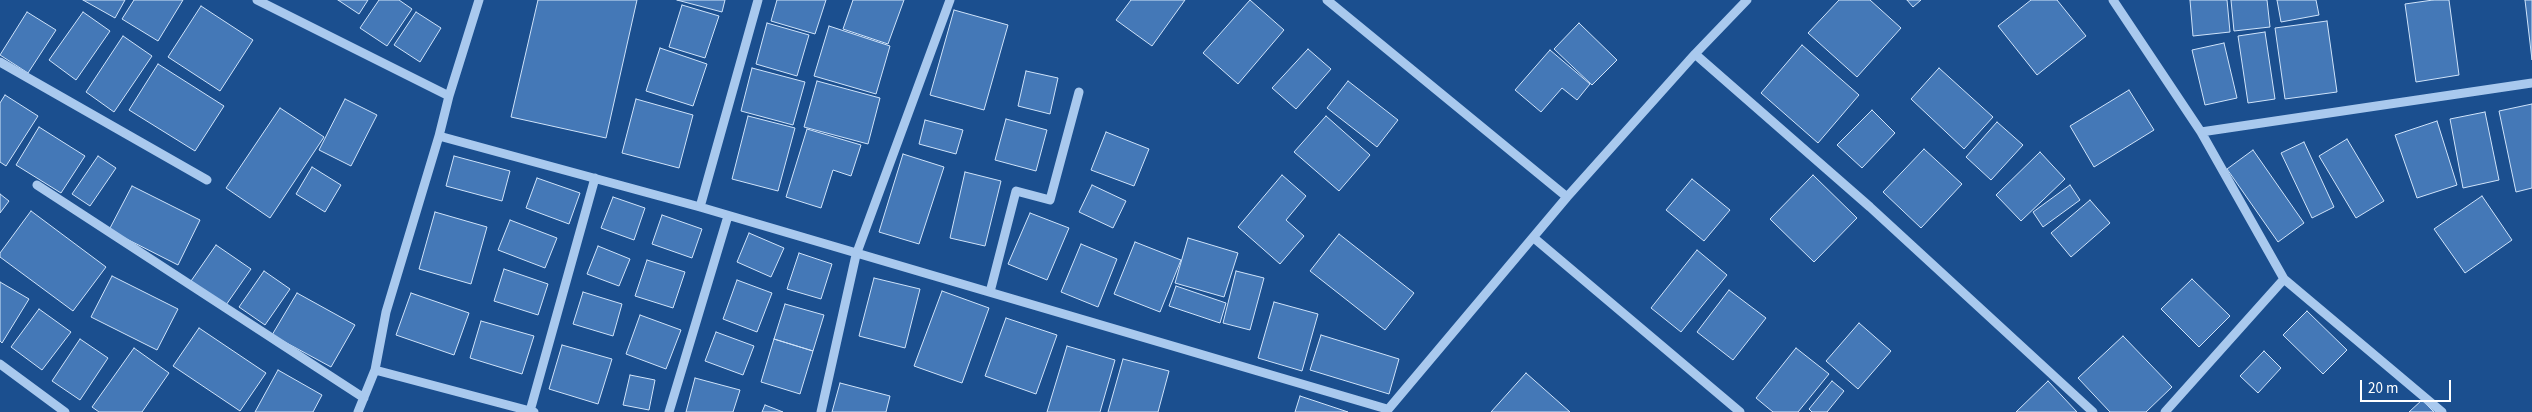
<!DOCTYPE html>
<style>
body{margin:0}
#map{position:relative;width:2532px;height:412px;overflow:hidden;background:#1b4f8f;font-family:"Source Sans 3",sans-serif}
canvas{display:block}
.scale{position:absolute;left:2360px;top:380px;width:91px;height:22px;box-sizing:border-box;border:2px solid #fff;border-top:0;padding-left:6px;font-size:15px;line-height:18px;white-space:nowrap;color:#fff;-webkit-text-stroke:4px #1b4f8f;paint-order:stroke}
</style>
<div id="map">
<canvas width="2532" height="412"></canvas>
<div class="scale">20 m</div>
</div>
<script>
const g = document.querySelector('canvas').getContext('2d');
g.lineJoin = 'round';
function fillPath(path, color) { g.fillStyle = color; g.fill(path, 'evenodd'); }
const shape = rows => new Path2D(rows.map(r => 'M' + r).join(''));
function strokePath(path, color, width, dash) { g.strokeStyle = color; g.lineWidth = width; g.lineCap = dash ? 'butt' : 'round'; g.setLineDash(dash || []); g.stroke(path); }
const building = shape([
 [83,0,125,0,115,18,83,0],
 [134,0,183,0,158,41,122,19,134,0],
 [338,0,368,0,359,14,338,0],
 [379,0,399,0,412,9,387,46,360,28,379,0],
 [538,0,637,0,606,138,511,117,538,0],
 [677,0,725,0,722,12,677,0],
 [777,0,826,0,815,34,771,21,777,0],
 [853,0,904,0,888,44,843,29,853,0],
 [1131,0,1185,0,1152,46,1116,20,1131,0],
 [1250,0,1284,30,1238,84,1203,53,1250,0],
 [1839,0,1870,0,1901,28,1857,77,1808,33,1839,0],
 [1907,0,1921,0,1913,7,1907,0],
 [2031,0,2057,0,2086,36,2037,75,1998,26,2031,0],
 [2190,0,2227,0,2230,32,2193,36,2190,0],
 [2231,0,2267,0,2270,27,2234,31,2231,0],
 [2277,0,2316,0,2319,15,2281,22,2277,0],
 [2433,0,2449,0,2459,75,2416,82,2405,4,2433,0],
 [2525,0,2532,0,2532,60,2525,0],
 [682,5,719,16,705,58,669,47,682,5],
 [201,6,253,40,220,91,168,57,201,6],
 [954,10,1008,25,984,110,930,95,954,10],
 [27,12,56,30,28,73,0,55,27,12],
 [83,12,110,31,76,80,49,60,83,12],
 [416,12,441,28,420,62,394,45,416,12],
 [2327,21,2337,92,2285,99,2275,28,2327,21],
 [767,23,809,35,797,76,756,64,767,23],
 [1579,23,1617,60,1592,85,1554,49,1579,23],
 [829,26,890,46,876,94,814,76,829,26],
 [2265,32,2275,99,2248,103,2238,36,2265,32],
 [123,36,152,56,114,112,86,92,123,36],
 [2224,43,2237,98,2205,105,2192,50,2224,43],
 [1802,45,1859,95,1818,143,1761,93,1802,45],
 [660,48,707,64,693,106,646,91,660,48],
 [1308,49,1331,69,1296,109,1272,88,1308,49],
 [1550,50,1590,84,1577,100,1562,88,1541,112,1515,90,1550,50],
 [158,64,224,106,195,151,129,110,158,64],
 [752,68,805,82,793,125,741,111,752,68],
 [1939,68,1993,117,1964,149,1911,99,1939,68],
 [1026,71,1058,78,1050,114,1018,106,1026,71],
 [817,81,880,98,868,144,804,127,817,81],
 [1348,81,1398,120,1377,147,1327,108,1348,81],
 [2129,90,2154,130,2094,167,2070,126,2129,90],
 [5,95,38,116,6,166,0,162,0,103,5,95],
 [345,99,377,115,351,166,319,150,345,99],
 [636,99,693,115,679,168,622,153,636,99],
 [2532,104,2532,188,2516,192,2499,111,2532,104],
 [280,108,324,137,270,218,226,188,280,108],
 [1872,110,1895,133,1862,168,1837,145,1872,110],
 [2485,112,2499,180,2463,188,2450,119,2485,112],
 [748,116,795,128,778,191,732,179,748,116],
 [1326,116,1370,155,1339,191,1294,152,1326,116],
 [1006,119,1047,130,1036,171,995,160,1006,119],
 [925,120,963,130,956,154,919,144,925,120],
 [2437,121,2457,185,2417,198,2395,135,2437,121],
 [1997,122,2023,145,1991,180,1966,157,1997,122],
 [39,127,85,156,61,193,16,165,39,127],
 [807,129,861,145,851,176,833,170,821,208,786,197,807,129],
 [1106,132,1149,149,1134,186,1091,170,1106,132],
 [2347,139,2384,201,2356,218,2319,156,2347,139],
 [2304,142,2334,207,2312,218,2281,153,2304,142],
 [1924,149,1962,184,1921,228,1883,192,1924,149],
 [2253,150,2304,223,2278,242,2227,169,2253,150],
 [2040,152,2065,179,2021,221,1996,195,2040,152],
 [903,154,944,167,919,244,879,232,903,154],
 [98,156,116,168,90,206,72,194,98,156],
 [454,156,510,171,502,201,446,186,454,156],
 [312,167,341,185,325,212,296,194,312,167],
 [965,172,1001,181,985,246,950,238,965,172],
 [1282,175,1306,196,1286,220,1304,236,1280,264,1238,227,1282,175],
 [1813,175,1857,218,1814,262,1770,219,1813,175],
 [537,178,580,193,569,224,526,208,537,178],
 [1692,179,1730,210,1704,241,1666,210,1692,179],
 [1092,185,1126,201,1113,228,1079,212,1092,185],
 [2070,185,2080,200,2043,227,2033,212,2070,185],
 [132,186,200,220,178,265,109,230,132,186],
 [0,194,9,201,0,213,0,194],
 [2482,196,2512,240,2465,273,2434,229,2482,196],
 [613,197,645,208,634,240,601,228,613,197],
 [2090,200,2110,223,2071,257,2051,233,2090,200],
 [31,211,106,267,73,311,0,257,0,253,31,211],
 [435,212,487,227,471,284,419,269,435,212],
 [1030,213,1069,228,1047,280,1008,264,1030,213],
 [662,215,702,229,692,258,652,244,662,215],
 [510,220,557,238,545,268,498,250,510,220],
 [749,233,784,248,771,277,737,262,749,233],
 [1339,234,1414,293,1385,330,1310,271,1339,234],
 [1188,238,1238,253,1224,297,1175,283,1188,238],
 [1135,242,1181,260,1160,312,1114,294,1135,242],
 [1081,244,1117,259,1098,307,1061,292,1081,244],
 [216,245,251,269,226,305,191,281,216,245],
 [598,246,630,259,619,286,587,274,598,246],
 [1697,250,1727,275,1681,332,1651,308,1697,250],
 [799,253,832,264,821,299,787,289,799,253],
 [647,260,685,272,673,308,635,296,647,260],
 [504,269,548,284,538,315,494,301,504,269],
 [264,271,290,289,265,325,239,307,264,271],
 [1236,271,1264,278,1250,330,1223,323,1236,271],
 [112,276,178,309,157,350,91,317,112,276],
 [874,278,920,289,905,348,859,336,874,278],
 [2192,279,2230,316,2199,347,2161,309,2192,279],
 [737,280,772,293,757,332,723,319,737,280],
 [0,282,29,299,2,343,0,341,0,282],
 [1176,286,1226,303,1220,323,1169,306,1176,286],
 [1729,290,1766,318,1733,360,1697,332,1729,290],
 [942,291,989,308,962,383,914,366,942,291],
 [583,292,622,304,613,336,573,324,583,292],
 [297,293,355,325,331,367,272,335,297,293],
 [411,293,469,313,454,355,396,335,411,293],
 [1274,302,1318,314,1302,371,1258,358,1274,302],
 [785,304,824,315,813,351,774,339,785,304],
 [39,309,71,332,42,370,11,347,39,309],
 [2307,311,2347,350,2323,374,2283,335,2307,311],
 [640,315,681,330,666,369,626,354,640,315],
 [1006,318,1057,335,1036,394,985,376,1006,318],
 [481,321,534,336,522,374,470,358,481,321],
 [1859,323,1891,351,1858,389,1826,361,1859,323],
 [199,328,266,373,240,411,173,366,199,328],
 [716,332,754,346,743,375,705,361,716,332],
 [1321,335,1399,359,1389,394,1310,370,1321,335],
 [2123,336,2172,387,2146,412,2110,412,2078,378,2123,336],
 [80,339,108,358,80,400,52,381,80,339],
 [774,339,813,351,800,394,761,382,774,339],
 [562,345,612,359,598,404,549,389,562,345],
 [1067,346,1115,360,1100,412,1047,412,1067,346],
 [134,348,169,373,142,412,99,412,92,407,134,348],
 [1796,348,1829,374,1798,412,1773,412,1756,398,1796,348],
 [2264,351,2281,368,2258,393,2240,376,2264,351],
 [1123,359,1169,371,1158,412,1108,412,1123,359],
 [278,370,322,395,313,412,255,412,278,370],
 [1526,373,1570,412,1491,412,1526,373],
 [630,375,655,380,649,410,623,405,630,375],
 [695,378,740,390,733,412,686,412,695,378],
 [1832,381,1844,391,1827,412,1812,412,1809,409,1832,381],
 [2048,381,2077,412,2016,412,2048,381],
 [840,383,890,396,886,412,832,412,840,383],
 [1300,396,1348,412,1295,412,1300,396],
 [2422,400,2434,412,2409,412,2422,400],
 [765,405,783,412,762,412,765,405]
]);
fillPath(building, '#4478b7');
strokePath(building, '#cfe3fa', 1);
strokePath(shape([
 [257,0,449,96],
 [479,0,449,96,439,136,700,207,1387,409],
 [1327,0,1567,197],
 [2113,0,2201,132,2532,83],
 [1695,54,1870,207,2093,412],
 [0,62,207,180],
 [37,185,364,398],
 [700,207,758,0],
 [1534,238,1740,412],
 [2284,279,2442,412],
 [990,292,1016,191,1050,200,1079,92],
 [0,364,65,412],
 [375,370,534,412],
 [530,411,595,178],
 [358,412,375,370,386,312,439,136],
 [669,412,728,216],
 [821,412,856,255,950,0],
 [1386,412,1567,197,1695,54,1747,0],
 [2165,412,2284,279,2201,132]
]), '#a9c9ee', 9);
</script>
